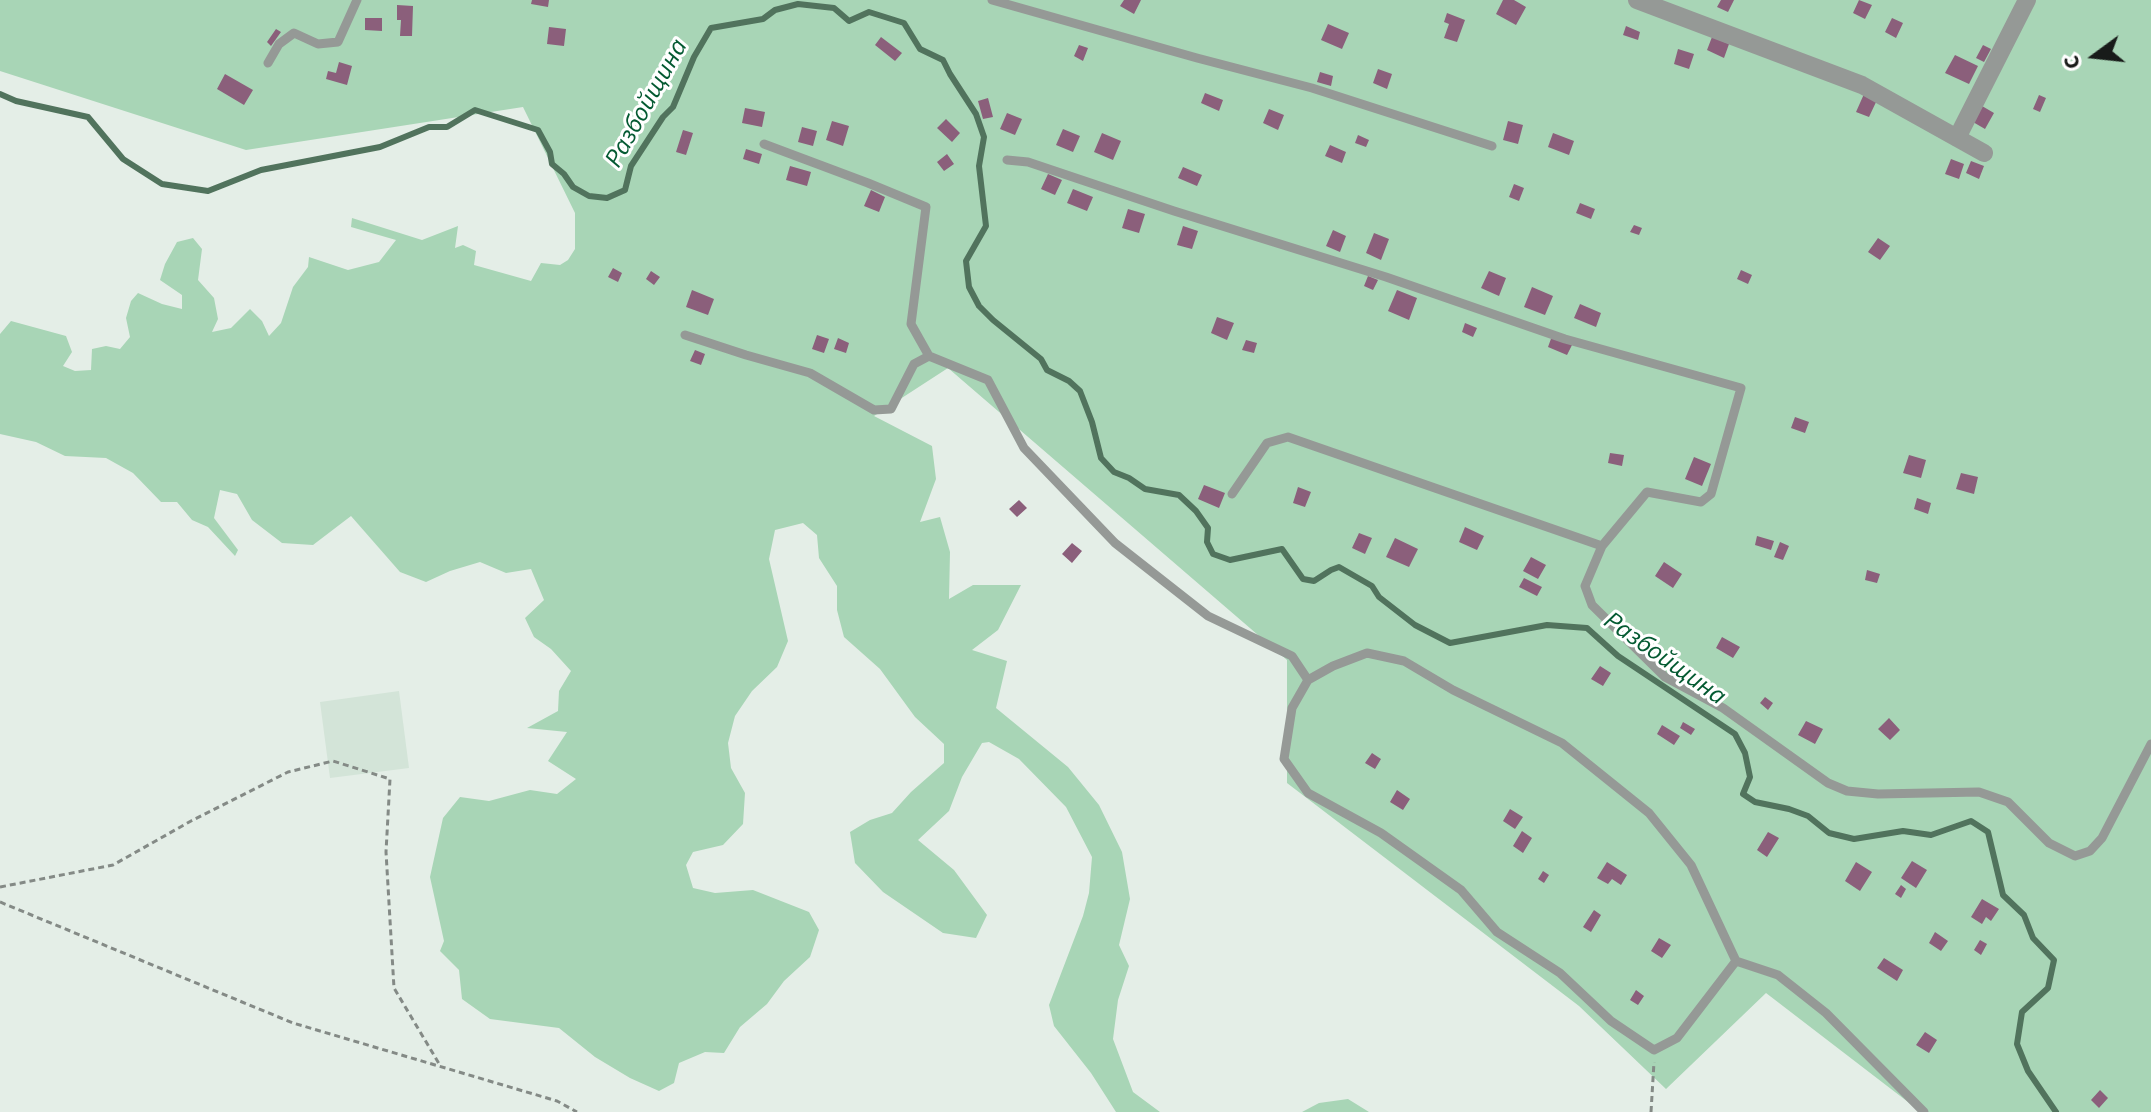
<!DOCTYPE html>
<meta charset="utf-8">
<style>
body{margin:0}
#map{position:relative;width:2151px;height:1112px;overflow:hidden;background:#e4eee7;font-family:"Source Sans 3",sans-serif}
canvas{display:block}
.north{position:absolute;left:2055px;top:16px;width:80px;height:80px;-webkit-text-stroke:6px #fff;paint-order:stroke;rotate:255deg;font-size:22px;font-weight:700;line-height:32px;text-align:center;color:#181b19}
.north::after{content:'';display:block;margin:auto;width:28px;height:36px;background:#181b19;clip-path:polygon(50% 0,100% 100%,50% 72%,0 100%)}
</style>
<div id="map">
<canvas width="2151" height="1112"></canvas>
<div class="north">С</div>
</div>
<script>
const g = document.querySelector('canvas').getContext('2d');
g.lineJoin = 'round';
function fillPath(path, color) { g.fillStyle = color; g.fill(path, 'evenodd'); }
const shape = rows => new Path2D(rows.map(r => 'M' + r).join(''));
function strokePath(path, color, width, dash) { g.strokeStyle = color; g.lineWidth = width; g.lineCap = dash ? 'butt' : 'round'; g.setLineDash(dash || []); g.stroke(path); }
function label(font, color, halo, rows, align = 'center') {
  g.font = font + ' "Source Sans 3",sans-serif'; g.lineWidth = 6; g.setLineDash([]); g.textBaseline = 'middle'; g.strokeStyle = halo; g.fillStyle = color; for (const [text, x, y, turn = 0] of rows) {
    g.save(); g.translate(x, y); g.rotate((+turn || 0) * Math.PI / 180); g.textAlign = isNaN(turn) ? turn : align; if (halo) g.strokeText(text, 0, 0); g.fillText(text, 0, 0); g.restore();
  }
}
fillPath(shape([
 [399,691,409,768,330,778,320,702]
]), '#d3e4d8');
fillPath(shape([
 [0,0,2151,0,2151,1112,1921,1112,1766,993,1666,1089,1579,1006,1287,783,1287,660,948,368,874,416,932,446,936,479,920,522,940,517,950,552,949,599,973,585,1021,585,998,630,972,650,1007,661,996,708,1068,767,1099,805,1122,852,1130,899,1119,945,1129,966,1118,1000,1113,1039,1133,1092,1160,1112,1116,1112,1091,1073,1054,1026,1049,1005,1083,916,1089,893,1092,857,1066,807,1019,759,989,742,982,743,962,777,949,811,918,840,954,870,987,915,976,938,943,933,883,892,855,863,850,832,870,820,892,813,911,792,944,763,944,744,915,717,880,669,844,637,837,610,837,586,819,558,817,535,803,523,775,530,769,559,788,641,777,667,752,691,735,716,728,743,731,768,745,793,743,824,723,845,693,852,686,865,693,888,715,893,753,890,809,912,819,930,810,957,784,981,767,1004,740,1027,724,1053,705,1052,679,1063,674,1083,659,1091,630,1078,595,1057,559,1028,490,1019,462,999,459,970,440,951,444,941,430,877,443,818,460,797,489,801,530,790,557,794,576,779,548,761,567,732,527,728,558,711,559,691,571,671,551,649,534,637,525,618,544,600,531,569,506,573,480,562,450,571,426,582,400,572,351,516,313,545,282,543,252,520,237,494,220,490,214,518,238,550,235,556,208,527,192,520,177,502,161,502,133,473,106,458,65,456,36,442,0,434,0,334,11,321,66,336,72,352,63,366,75,371,91,370,92,349,106,346,120,349,130,337,126,318,131,301,138,293,162,304,182,309,182,295,160,280,165,264,177,242,193,238,202,249,198,280,214,298,218,319,212,332,231,328,250,309,262,321,269,336,281,323,293,287,308,267,309,257,348,270,379,262,396,240,351,227,352,218,422,240,458,226,455,248,463,245,476,251,474,265,531,281,541,263,560,265,568,260,575,249,575,213,523,107,246,150,0,71],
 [1348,1099,1369,1112,1302,1112,1319,1103]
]), '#a8d5b6');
strokePath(shape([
 [0,94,16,101,88,117,123,159,162,184,208,191,261,170,380,147,429,127,447,127,475,110,538,130,550,152,552,164,564,174,573,187,589,196,607,198,625,190,631,166,663,117,673,107,694,57,711,28,763,19,775,10,798,4,834,8,849,21,869,12,904,23,920,49,943,60,950,74,976,114,984,137,979,166,986,226,966,261,969,287,979,306,993,320,1041,359,1047,370,1069,381,1080,391,1092,422,1101,458,1114,472,1129,478,1145,489,1179,495,1196,511,1208,528,1207,542,1213,554,1230,560,1282,549,1303,579,1314,581,1331,570,1339,567,1372,586,1379,597,1415,625,1450,643,1547,625,1587,628,1618,656,1735,734,1745,753,1750,777,1743,794,1755,802,1789,809,1808,816,1829,833,1854,839,1903,831,1931,835,1971,821,1988,832,2003,895,2024,915,2033,938,2054,960,2048,988,2022,1012,2017,1044,2028,1071,2056,1112]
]), '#51735d', 6);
fillPath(shape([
 [532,0,549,0,548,7,531,4],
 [1124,0,1141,0,1134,14,1120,6],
 [1503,0,1514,0,1526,7,1516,25,1496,14],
 [1721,0,1734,0,1728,12,1717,7],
 [1859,0,1872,5,1865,19,1853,13],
 [397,5,413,6,412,36,400,36,401,20,397,20],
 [1447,13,1465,20,1457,42,1444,38,1449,24,1444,22],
 [365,18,382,18,382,31,365,30],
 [1892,18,1903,23,1896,38,1885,32],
 [1328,24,1349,33,1342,49,1321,40],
 [1626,26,1640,32,1638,40,1623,35],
 [549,27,566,29,564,46,547,44],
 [276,29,281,32,271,46,267,42],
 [881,37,902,53,895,61,875,45],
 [1712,37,1729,44,1724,58,1707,50],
 [1079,45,1088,48,1083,61,1074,56],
 [1983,45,1991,49,1984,62,1976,58],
 [1678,49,1694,54,1689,69,1674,64],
 [1955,55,1978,66,1969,84,1945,73],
 [339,62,352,66,347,85,326,79,328,71,336,73],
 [1378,69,1392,74,1387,89,1373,83],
 [1320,72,1333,76,1331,86,1317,82],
 [225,74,253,90,244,105,217,89],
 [1205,93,1223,100,1219,111,1201,103],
 [1864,94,1877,100,1869,117,1856,112],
 [2039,95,2046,98,2040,112,2033,109],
 [988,98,993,117,983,119,978,101],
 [1982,106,1994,113,1985,129,1973,122],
 [745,108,765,112,762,127,742,123],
 [1269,109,1284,115,1278,130,1263,123],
 [1007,113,1022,119,1015,135,1000,129],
 [946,119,960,133,952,142,937,128],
 [832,121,849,126,843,146,826,140],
 [1508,121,1523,125,1518,144,1503,140],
 [802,127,817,131,813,146,798,142],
 [1063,129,1080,136,1073,152,1056,145],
 [683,130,693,133,686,155,676,152],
 [1102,133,1121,141,1113,160,1094,152],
 [1553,133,1574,141,1569,155,1548,147],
 [1358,135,1369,140,1366,147,1355,143],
 [1330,145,1346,152,1342,163,1325,156],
 [746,149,762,154,759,164,743,159],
 [947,154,954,164,944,171,937,162],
 [1951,159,1964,164,1959,179,1945,174],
 [1971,161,1984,166,1979,179,1966,173],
 [790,166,811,172,807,186,786,180],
 [1183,167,1202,175,1197,186,1178,178],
 [1048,174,1062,180,1055,195,1041,189],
 [1514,184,1524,188,1519,201,1509,197],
 [1073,189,1093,197,1087,211,1067,203],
 [871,190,885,197,879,212,864,206],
 [1580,203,1595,209,1591,219,1576,213],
 [1128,209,1145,214,1139,233,1122,228],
 [1634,225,1642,228,1639,235,1630,232],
 [1183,226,1198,231,1192,249,1177,245],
 [1333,230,1346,236,1340,252,1326,246],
 [1374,233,1389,239,1381,260,1366,253],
 [1878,238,1890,246,1880,260,1868,252],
 [613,268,622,273,618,282,608,277],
 [1741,270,1752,275,1748,284,1737,279],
 [651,271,660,277,654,285,646,279],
 [1489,271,1506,278,1499,296,1481,288],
 [1368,276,1378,280,1373,290,1364,286],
 [1532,287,1553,296,1545,315,1524,307],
 [692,290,714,299,708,315,686,307],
 [1397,290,1417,298,1409,320,1388,311],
 [1580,304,1601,313,1596,327,1574,318],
 [1217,317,1234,323,1227,340,1211,333],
 [1465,323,1477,328,1473,337,1462,332],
 [817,335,829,339,824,353,812,349],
 [1552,336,1572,345,1567,355,1548,347],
 [838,338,849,343,846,353,834,349],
 [1246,340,1257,343,1254,353,1242,350],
 [695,350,705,354,701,365,690,361],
 [1795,417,1809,422,1805,433,1791,428],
 [1610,453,1624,455,1622,466,1608,463],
 [1909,455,1926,460,1921,478,1903,473],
 [1694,457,1711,464,1702,486,1685,479],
 [1961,473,1978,477,1974,494,1956,489],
 [1204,485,1225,493,1219,508,1198,499],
 [1298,487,1311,492,1305,507,1293,503],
 [1917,498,1931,503,1928,514,1914,509],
 [1019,500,1027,508,1017,517,1009,509],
 [1465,527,1484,536,1477,550,1459,542],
 [1359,533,1372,538,1365,554,1352,548],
 [1757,536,1774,541,1771,550,1755,545],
 [1395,538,1418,549,1409,567,1386,557],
 [1780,542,1789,546,1783,560,1774,557],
 [1072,543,1082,551,1072,563,1062,554],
 [1531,557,1546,565,1538,579,1523,571],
 [1664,562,1682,574,1673,588,1655,576],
 [1867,570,1880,574,1877,583,1865,580],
 [1524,578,1542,587,1537,596,1519,587],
 [1722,637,1740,647,1733,658,1716,648],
 [1600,666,1611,673,1603,686,1591,679],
 [1765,697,1773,703,1768,710,1760,703],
 [1889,718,1900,730,1890,740,1878,729],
 [1806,721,1823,729,1815,744,1798,735],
 [1683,722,1695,729,1691,735,1680,728],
 [1662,725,1680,736,1674,745,1657,734],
 [1372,753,1381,759,1375,769,1365,763],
 [1397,790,1410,799,1403,810,1390,802],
 [1510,809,1523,817,1515,829,1503,821],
 [1522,831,1532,838,1523,853,1513,846],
 [1768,832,1779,838,1767,857,1757,850],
 [1912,861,1927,870,1916,888,1901,878],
 [1607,862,1627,875,1621,885,1612,879,1608,884,1597,878],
 [1856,862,1872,872,1860,891,1845,881],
 [1543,871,1549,875,1544,883,1538,879],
 [1901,885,1906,889,1901,898,1895,894],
 [1982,899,1999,909,1991,921,1986,917,1982,924,1971,917],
 [1594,910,1601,915,1591,932,1583,927],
 [1935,932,1948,941,1941,951,1929,943],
 [1659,938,1671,945,1662,958,1651,951],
 [1980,940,1987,944,1981,955,1974,950],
 [1884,958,1903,970,1897,981,1877,968],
 [1636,990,1644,996,1638,1005,1630,1000],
 [1925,1032,1937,1040,1929,1053,1916,1045],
 [2100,1090,2108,1098,2099,1108,2091,1100]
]), '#8b5f7b');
strokePath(shape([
 [0,887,113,865,191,821,288,772,333,761,390,779,386,852,394,988,441,1067],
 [0,902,293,1023,557,1101,577,1112],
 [1651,1112,1654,1062]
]), '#848a86', 3, [6, 4]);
strokePath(shape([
 [992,0,1197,58,1312,88,1492,146],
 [268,63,279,44,294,33,318,44,338,42,357,0],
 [764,144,868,183,926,207,911,324,929,356,988,380,1024,448,1115,543,1208,616,1292,656,1308,680],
 [1007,160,1028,162,1174,211,1386,277,1565,339,1741,388,1711,494,1701,502,1647,492,1602,546,1585,586,1592,605,1665,677,1723,708,1828,783,1847,791,1878,794,1979,792,2008,802,2049,843,2075,856,2090,851,2102,838,2151,744],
 [685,335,746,355,810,373,874,410,891,409,914,364,929,356],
 [1232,494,1267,443,1288,437,1602,546],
 [1367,653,1404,661,1453,690,1562,743,1649,813,1691,865,1736,961,1677,1038,1654,1050,1611,1021,1560,973,1497,932,1461,890,1381,833,1308,793,1284,759,1292,708,1308,680,1333,666,1367,653],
 [1736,961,1778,975,1826,1013,1924,1112]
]), '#959996', 9);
strokePath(shape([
 [1637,0,1862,85,1984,153],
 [1957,138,2027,0]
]), '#959996', 18);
label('italic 26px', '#045a32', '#fff', [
 ["Разбойщина",648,104,-61],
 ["Разбойщина",1664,660,35]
]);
</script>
